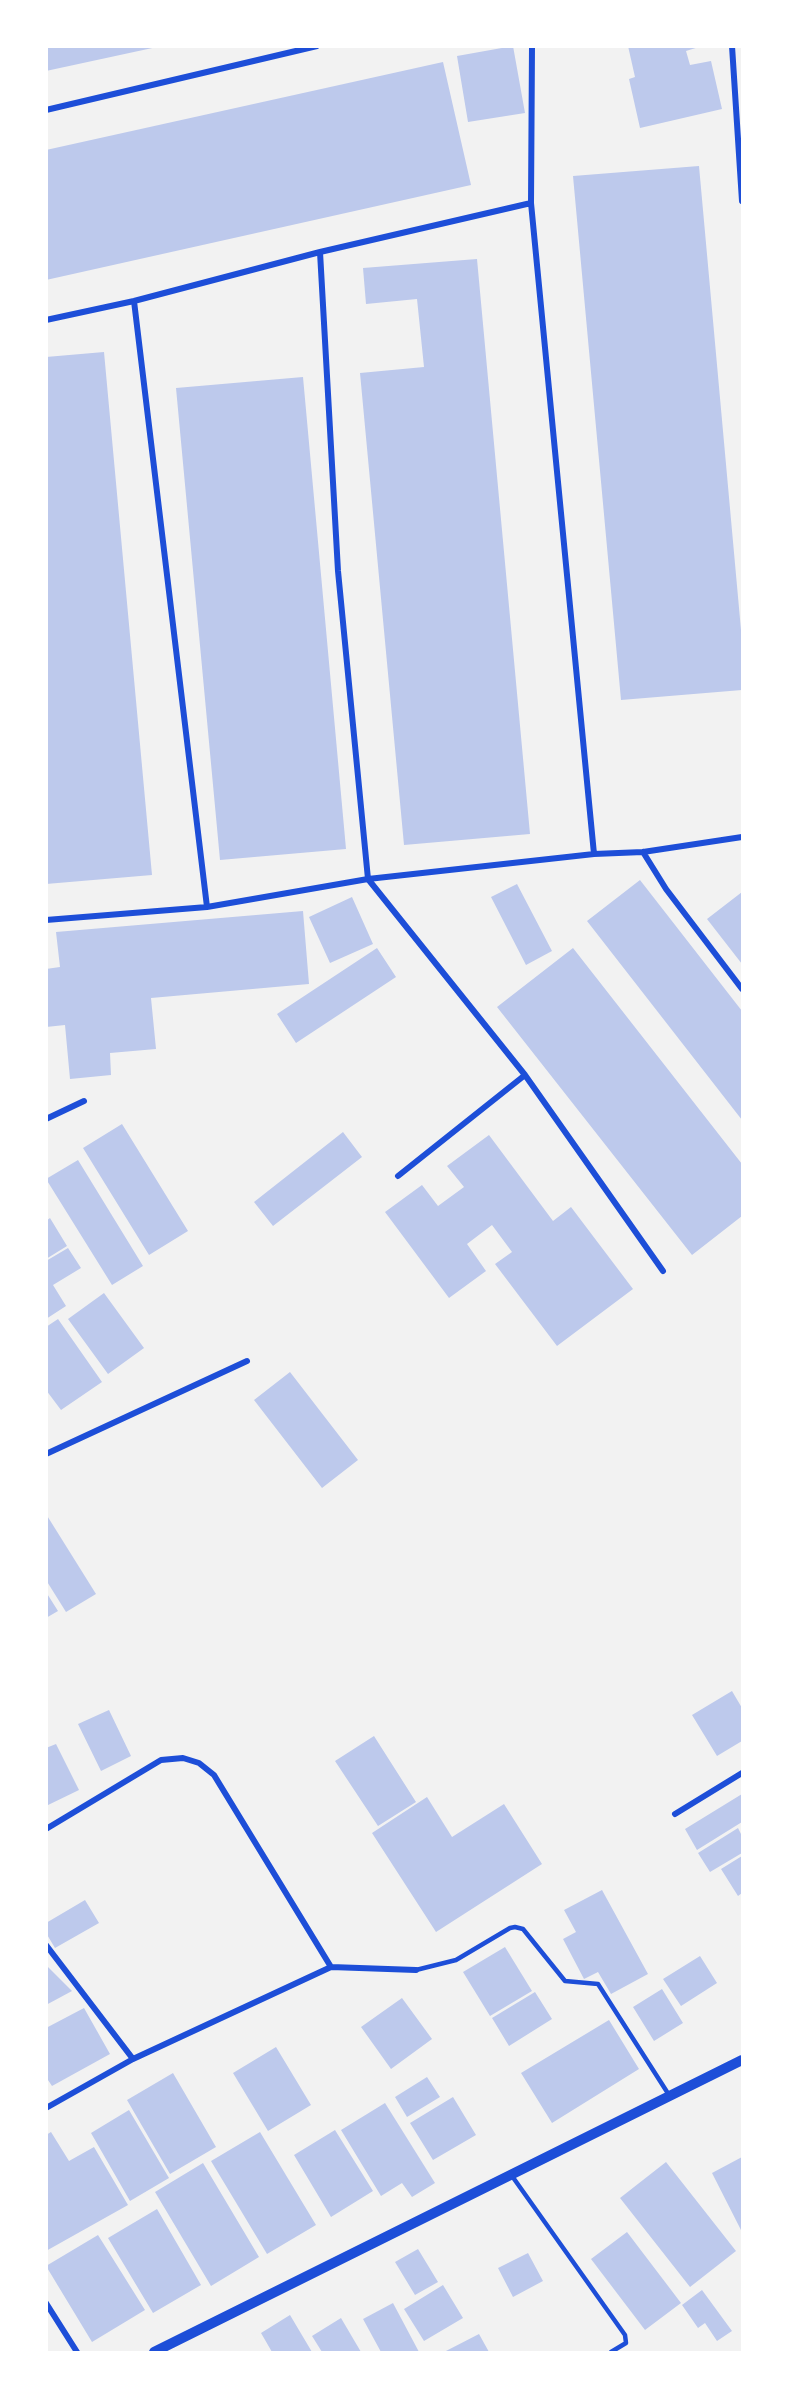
<!DOCTYPE html>
<style>
body{margin:0}
#map{position:relative;width:789px;height:2399px;overflow:hidden;background:#f2f2f2;font-family:"Alegreya Sans",sans-serif}
canvas{display:block}
.frame{position:absolute;inset:0;border:48px solid #fff;pointer-events:none}
</style>
<div id="map">
<canvas width="789" height="2399"></canvas>
<div class="frame"></div>
</div>
<script>
const g = document.querySelector('canvas').getContext('2d');
g.lineJoin = 'round';
function fillPath(path, color) { g.fillStyle = color; g.fill(path, 'evenodd'); }
const shape = rows => new Path2D(rows.map(r => 'M' + r).join(''));
function strokePath(path, color, width, dash) { g.strokeStyle = color; g.lineWidth = width; g.lineCap = dash ? 'butt' : 'round'; g.setLineDash(dash || []); g.stroke(path); }
fillPath(shape([
 [46,46,157,46,157,47,46,71],
 [513,46,525,113,468,122,457,56],
 [628,46,702,46,686,51,690,65,711,61,722,109,640,128,629,79,635,77],
 [443,62,471,185,46,280,46,150],
 [699,166,742,641,742,690,621,700,573,176],
 [477,259,530,834,404,845,360,373,424,367,417,299,366,304,363,268],
 [104,352,152,875,46,884,46,357],
 [303,377,346,849,220,860,176,388],
 [640,880,742,1011,742,1120,587,921],
 [517,884,552,951,526,965,491,897],
 [742,892,742,964,707,919],
 [352,897,373,944,330,963,309,917],
 [303,911,309,984,151,998,156,1049,110,1053,111,1075,70,1079,65,1025,46,1027,46,969,60,967,56,932],
 [377,948,396,977,296,1043,277,1014],
 [573,948,742,1164,742,1216,692,1255,497,1007],
 [122,1124,188,1231,149,1255,83,1148],
 [343,1132,362,1157,273,1226,254,1202],
 [489,1135,553,1221,571,1207,633,1289,557,1346,495,1264,512,1252,492,1225,467,1244,486,1271,449,1298,385,1212,422,1185,438,1206,464,1187,447,1166],
 [78,1160,143,1266,112,1285,46,1179],
 [50,1218,67,1246,46,1259,46,1221],
 [68,1248,81,1268,53,1285,66,1306,46,1319,46,1261],
 [104,1293,144,1348,108,1374,68,1319],
 [58,1319,102,1382,61,1410,46,1390,46,1327],
 [290,1372,358,1460,322,1488,254,1400],
 [46,1514,96,1594,66,1612,46,1580],
 [46,1592,58,1611,46,1618],
 [732,1691,742,1708,742,1741,717,1756,692,1715],
 [109,1710,131,1756,101,1771,78,1724],
 [374,1736,416,1802,378,1826,335,1761],
 [56,1744,79,1790,46,1806,46,1748],
 [742,1794,742,1822,697,1850,685,1829],
 [427,1797,452,1837,504,1804,542,1864,436,1932,372,1833],
 [738,1828,742,1836,742,1853,710,1872,698,1853],
 [742,1856,742,1893,738,1896,721,1869],
 [602,1890,648,1974,611,1994,598,1972,584,1979,563,1939,576,1932,564,1910],
 [85,1900,99,1923,55,1948,46,1933,46,1923],
 [505,1947,532,1991,490,2016,463,1972],
 [700,1956,717,1983,681,2006,663,1979],
 [46,1965,72,1991,46,2005],
 [662,1989,683,2023,654,2041,633,2007],
 [535,1992,552,2019,509,2046,492,2018],
 [402,1998,432,2039,391,2069,361,2027],
 [84,2008,110,2054,52,2086,46,2077,46,2028],
 [609,2020,639,2069,552,2123,521,2073],
 [276,2047,311,2105,268,2131,233,2073],
 [173,2073,216,2147,170,2174,127,2100],
 [427,2077,440,2097,407,2117,395,2097],
 [453,2097,476,2135,433,2160,410,2123],
 [385,2103,435,2183,412,2197,402,2183,381,2196,341,2130],
 [129,2110,169,2178,130,2201,91,2133],
 [335,2130,373,2191,331,2217,294,2155],
 [51,2132,69,2161,94,2147,128,2205,46,2251,46,2135],
 [260,2132,316,2225,267,2254,211,2161],
 [742,2157,742,2232,712,2173],
 [666,2162,736,2251,690,2287,620,2198],
 [203,2163,259,2257,211,2286,155,2192],
 [157,2209,201,2285,153,2313,108,2238],
 [627,2232,681,2303,645,2330,591,2259],
 [98,2235,145,2310,92,2342,46,2266],
 [418,2249,438,2282,415,2295,395,2262],
 [528,2253,543,2281,513,2297,498,2268],
 [443,2285,463,2318,424,2341,404,2309],
 [702,2290,732,2331,717,2341,705,2323,698,2328,682,2305],
 [393,2303,419,2352,381,2352,363,2319],
 [290,2315,312,2352,272,2352,261,2333],
 [341,2318,361,2352,322,2352,312,2336],
 [479,2334,489,2352,444,2352]
]), '#bdc9ec');
strokePath(shape([
 [416,1970,456,1960,510,1928,515,1927,523,1929,565,1981,598,1984,669,2095],
 [512,2176,625,2335,626,2343,611,2352]
]), '#1d4ed8', 4.5);
strokePath(shape([
 [532,46,531,203,594,854],
 [732,46,742,201],
 [46,110,317,46],
 [320,252,338,571,368,879],
 [134,301,207,907],
 [46,320,134,301,320,252,531,203],
 [643,852,666,889,742,989],
 [368,879,525,1075,663,1271],
 [46,920,207,907,368,879,594,854,643,852,742,837],
 [46,1119,84,1101],
 [398,1176,525,1075],
 [46,1454,247,1361],
 [675,1814,742,1773],
 [46,1829,161,1760,183,1758,199,1763,214,1775,331,1967],
 [46,1945,133,2059],
 [46,2108,133,2059,331,1967,416,1970],
 [46,2303,77,2352]
]), '#1d4ed8', 6);
strokePath(shape([
 [154,2352,742,2060]
]), '#1d4ed8', 10);
</script>
